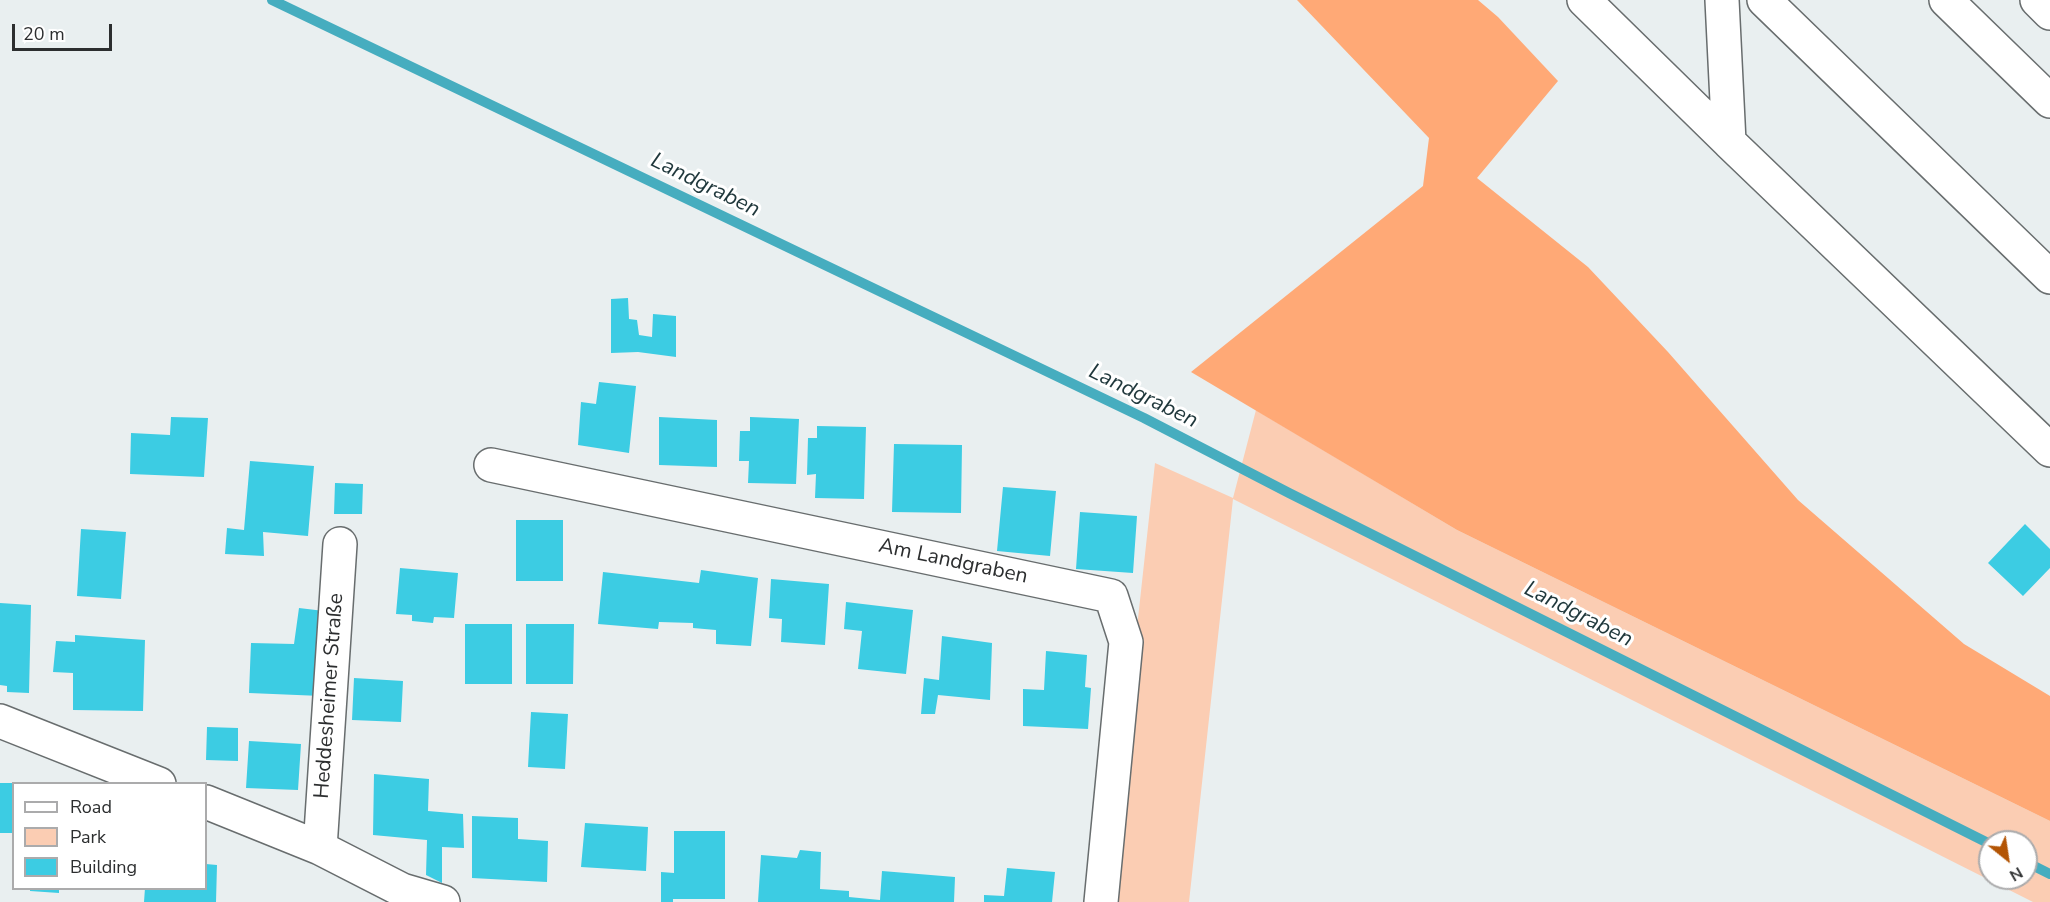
<!DOCTYPE html>
<meta charset="utf-8">
<style>
body{margin:0}
#map{position:relative;width:2050px;height:902px;overflow:hidden;background:#e9eff0;font-family:"Nunito Sans",sans-serif}
canvas{display:block}
.legend{position:absolute;left:12px;top:782px;width:195px;height:108px;box-sizing:border-box;background:#fff;border:2px solid #ababac;margin:0;padding:8px 10px;list-style:none;font-size:18px;color:#2c2e2f}
.legend li{display:flex;align-items:center;gap:12px;height:30px}
.legend b{width:30px;border:2px solid #ababac}
.north{position:absolute;left:1978px;top:830px;width:60px;height:60px;box-sizing:border-box;background:#fff;border:2px solid #ababac;border-radius:50%;rotate:150deg;font-size:16px;font-weight:700;line-height:24px;text-align:center;color:#2c2e2f}
.north::after{content:'';display:block;margin:auto;width:21px;height:27px;background:#b35505;clip-path:polygon(50% 0,100% 100%,50% 72%,0 100%)}
.scale{position:absolute;left:12px;top:24px;width:100px;height:27px;box-sizing:border-box;border:3px solid #2c2e2f;border-top:0;padding-left:8px;font-size:18px;line-height:21px;white-space:nowrap;color:#2c2e2f;-webkit-text-stroke:4px #fff;paint-order:stroke}
</style>
<div id="map">
<canvas width="2050" height="902"></canvas>
<ul class="legend">
<li><b style="height:8px;background:#fff"></b>Road</li>
<li><b style="height:16px;background:#fbcdb3"></b>Park</li>
<li><b style="height:16px;background:#3ccce3"></b>Building</li>
</ul>
<div class="north">N</div>
<div class="scale">20 m</div>
</div>
<script>
const g = document.querySelector('canvas').getContext('2d');
g.lineJoin = 'round';
function fillPath(path, color) { g.fillStyle = color; g.fill(path, 'evenodd'); }
const shape = rows => new Path2D(rows.map(r => 'M' + r).join(''));
function strokePath(path, color, width, dash) { g.strokeStyle = color; g.lineWidth = width; g.lineCap = dash ? 'butt' : 'round'; g.setLineDash(dash || []); g.stroke(path); }
function label(font, color, halo, rows, align = 'center') {
  g.font = font + ' "Nunito Sans",sans-serif'; g.lineWidth = 6; g.setLineDash([]); g.textBaseline = 'middle'; g.strokeStyle = halo; g.fillStyle = color; for (const [text, x, y, turn = 0] of rows) {
    g.save(); g.translate(x, y); g.rotate((+turn || 0) * Math.PI / 180); g.textAlign = isNaN(turn) ? turn : align; if (halo) g.strokeText(text, 0, 0); g.fillText(text, 0, 0); g.restore();
  }
}
fillPath(shape([
 [1256,410,1457,530,2050,821,2050,902,2033,902,1233,499,1189,902,1107,902,1155,463,1233,498],
 [1990,842,2026,842,2026,878,1990,878]
]), '#fbcdb3');
fillPath(shape([
 [1297,0,1478,0,1498,17,1558,81,1477,178,1588,267,1668,352,1798,500,1964,644,2050,696,2050,821,1457,530,1191,372,1423,186,1429,138]
]), '#ffa976');
strokePath(shape([
 [272,0,1144,418,1289,493,1990,844],
 [2026,862,2050,874]
]), '#46adbf', 10);
fillPath(shape([
 [628,298,629,319,637,320,639,335,652,337,653,314,676,316,676,357,638,352,611,353,611,299],
 [599,382,636,386,629,453,578,445,581,402,596,404],
 [171,417,208,418,204,477,130,474,131,433,170,435],
 [659,417,717,420,717,467,659,465],
 [750,417,799,419,796,484,748,483,749,461,739,461,740,431,750,431],
 [817,426,866,427,864,499,815,498,816,474,807,475,808,438,817,438],
 [894,444,962,445,961,513,892,512],
 [250,461,314,466,308,536,263,532,264,556,225,554,227,528,244,530],
 [335,483,363,484,362,514,334,514],
 [1003,487,1056,491,1050,556,997,551],
 [1080,512,1137,516,1133,573,1076,569],
 [516,520,563,520,563,581,516,581],
 [2025,524,2050,549,2050,568,2023,596,1988,563],
 [81,529,126,532,121,599,77,596],
 [400,568,458,573,454,618,434,617,433,623,412,621,412,615,396,614],
 [701,570,758,578,751,646,716,644,716,630,693,628,693,623,659,622,658,629,598,624,603,572,699,583],
 [771,579,829,584,825,645,781,642,782,619,769,618],
 [846,602,913,610,906,674,858,669,862,631,844,629],
 [0,603,31,605,29,693,7,692,7,686,0,685],
 [299,608,324,611,321,696,249,693,251,643,294,644],
 [465,624,512,624,512,684,465,684],
 [526,624,574,624,573,684,526,684],
 [75,635,145,640,143,711,73,710,73,673,53,672,56,641,75,642],
 [942,636,992,643,990,700,938,695,935,714,921,714,924,678,939,680],
 [1046,651,1087,655,1085,687,1091,688,1088,729,1023,726,1023,689,1044,690],
 [354,678,403,681,401,722,352,720],
 [531,712,568,714,565,769,528,767],
 [207,727,238,728,238,761,206,760],
 [249,741,301,744,298,790,246,788],
 [374,774,429,779,428,811,463,814,464,848,442,847,442,883,426,875,427,840,373,835],
 [0,783,14,783,14,833,0,833],
 [472,816,518,818,518,839,548,841,547,882,472,878],
 [585,823,648,827,646,871,581,867],
 [674,831,725,831,725,899,673,899,673,902,661,902,661,872,674,873],
 [800,850,821,852,820,889,849,891,849,897,880,900,882,871,955,877,954,902,758,902,761,855,797,858],
 [206,864,217,865,216,902,144,902,145,888,206,888],
 [1007,868,1055,872,1052,902,984,902,984,895,1004,896],
 [30,888,59,888,59,893,30,891]
]), '#3ccce3');
const minor = shape([
 [1584,0,1729,142],
 [1722,0,1729,142,2050,450],
 [1764,0,2050,277],
 [491,465,1111,596,1126,642,1101,902],
 [0,721,159,784],
 [206,802,320,848,402,890,443,902],
 [320,848,340,544]
]);
const highway = shape([
 [1946,0,2050,101],
 [2037,0,2050,13]
]);
strokePath(minor, '#686d6e', 36);
strokePath(highway, '#686d6e', 36);
strokePath(minor, '#fff', 33);
strokePath(highway, '#fff', 33);
label('21px', '#2c2e2f', '#fff', [
 ["Am Landgraben",953,562,12],
 ["Heddesheimer Straße",330,696,-86]
]);
label('italic 22px', '#1f373b', '#fff', [
 ["Landgraben",705,186,26],
 ["Landgraben",1143,397,26],
 ["Landgraben",1578,615,27]
]);
</script>
